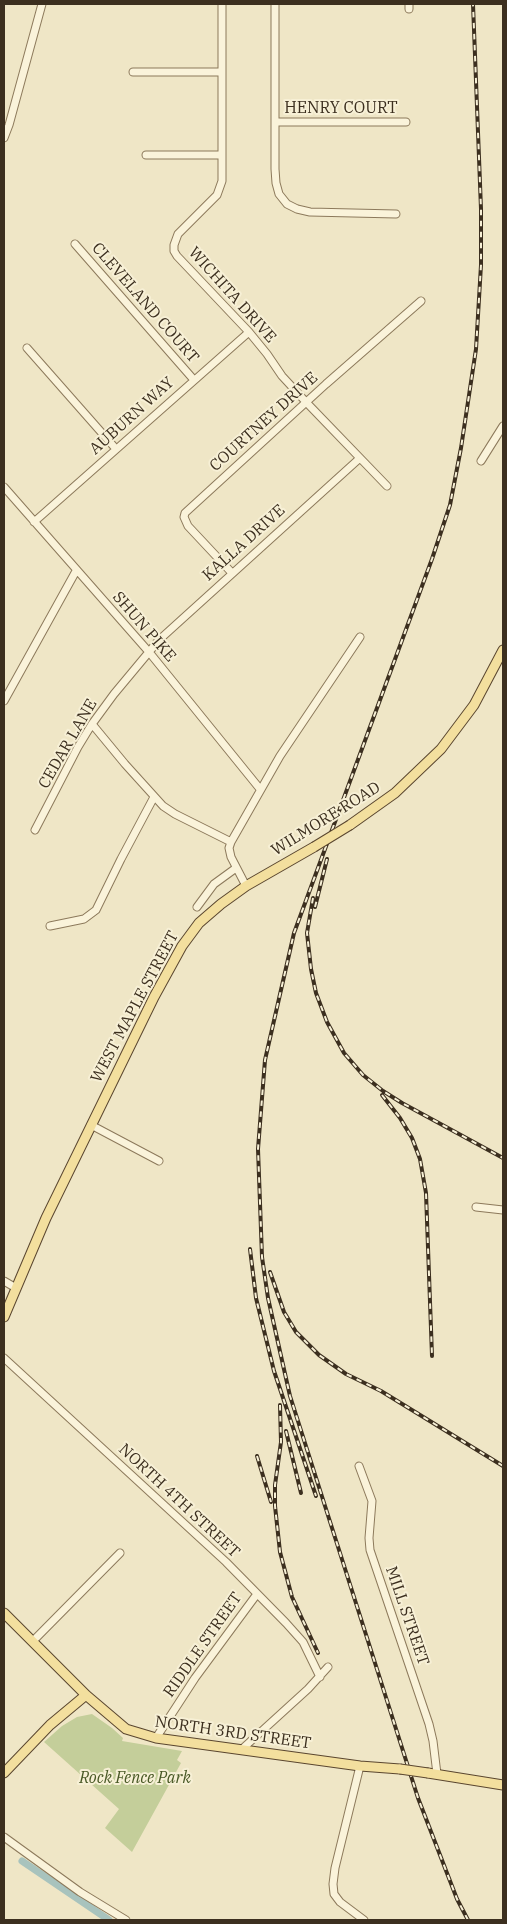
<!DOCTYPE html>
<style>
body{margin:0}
#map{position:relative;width:507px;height:1924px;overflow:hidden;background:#efe6c6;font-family:"IBM Plex Serif",serif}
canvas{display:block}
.frame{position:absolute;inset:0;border:5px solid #3c2f1f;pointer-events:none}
</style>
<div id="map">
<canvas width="507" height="1924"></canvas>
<div class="frame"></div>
</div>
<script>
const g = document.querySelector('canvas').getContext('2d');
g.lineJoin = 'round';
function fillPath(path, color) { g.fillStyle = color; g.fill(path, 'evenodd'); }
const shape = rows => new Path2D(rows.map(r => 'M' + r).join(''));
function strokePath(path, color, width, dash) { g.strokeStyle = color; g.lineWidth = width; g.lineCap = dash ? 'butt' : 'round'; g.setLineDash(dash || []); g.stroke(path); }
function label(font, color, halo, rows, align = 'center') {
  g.font = font + ' "IBM Plex Serif",serif'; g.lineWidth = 4; g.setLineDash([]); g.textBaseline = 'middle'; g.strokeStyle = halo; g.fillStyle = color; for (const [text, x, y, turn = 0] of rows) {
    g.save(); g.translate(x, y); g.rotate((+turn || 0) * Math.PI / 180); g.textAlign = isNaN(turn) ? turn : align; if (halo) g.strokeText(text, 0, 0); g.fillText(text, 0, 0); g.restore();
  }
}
fillPath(shape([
 [92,1714,112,1728,123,1738,122,1741,182,1751,177,1760,181,1763,132,1852,105,1828,119,1809,44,1742,62,1726,77,1717]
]), '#c4ce9a');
strokePath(shape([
 [22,1861,109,1920]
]), '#a8c3bd', 7);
const minor = shape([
 [222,4,222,181,217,195,178,234,174,245,174,251,177,256,249,332,267,354,282,376,306,402,387,486],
 [275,4,275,169,276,183,279,194,287,204,297,209,310,212,396,214],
 [409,4,409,9],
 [133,72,222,72],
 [276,122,406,122],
 [4,138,9,125,42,4],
 [146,155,222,155],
 [75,244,194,380],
 [27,348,116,449],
 [481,461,503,426],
 [4,487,149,652,260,789],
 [34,522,249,332],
 [232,573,188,526,184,517,185,513,326,384,421,301],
 [4,701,76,571],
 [92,724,125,764,163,806,175,814,231,842],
 [35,830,78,747,92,724,114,694,159,640,360,458],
 [246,886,231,857,229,848,231,842,280,756,360,637],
 [197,907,214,884,236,868],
 [50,926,84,919,96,910,121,859,154,797],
 [91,1125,159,1161],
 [476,1207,503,1210],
 [4,1281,16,1288],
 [4,1358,226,1562,286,1623,303,1642,320,1677],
 [359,1466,372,1501,369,1538,370,1550,429,1724,433,1741,437,1774],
 [33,1641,120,1553],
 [156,1738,195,1678,257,1594],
 [241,1750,308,1689,328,1667],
 [360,1766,335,1868,333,1884,334,1894,340,1902,364,1920],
 [4,1837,80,1892,126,1920]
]);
const major = shape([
 [350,825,395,793,441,749,474,705,503,650],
 [4,1317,46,1218,154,997,182,946,199,923,221,904,246,886,314,847],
 [4,1613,86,1695,126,1729,156,1738,360,1766,400,1769],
 [4,1773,50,1725,86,1695],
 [428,1773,503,1785]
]);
strokePath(minor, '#8c795b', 9);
strokePath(major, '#5a462f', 11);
strokePath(minor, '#faf3da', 7);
strokePath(major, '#f3df9e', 9);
const rail = shape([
 [313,898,307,933,311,969,316,993,327,1022,344,1053,363,1075,383,1091,402,1103,503,1158],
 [315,907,327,859],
 [382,1095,400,1118,412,1138,420,1159,426,1193,432,1356],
 [250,1249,256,1298,274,1371,316,1496],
 [270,1272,284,1312,296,1332,319,1355,346,1374,381,1391,503,1466],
 [280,1405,281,1442,275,1485,275,1506,280,1552,292,1597,318,1653],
 [286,1431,301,1493],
 [257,1456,271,1502],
 [468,1920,457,1899,418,1798,290,1396,268,1298,262,1257,258,1149,265,1060,294,933,432,559,450,505,461,448,476,349,481,265,481,209,473,4]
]);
strokePath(rail, '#3c2f1f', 4);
strokePath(rail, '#f7f0d6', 2, [5.5]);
const majorBridge = shape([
 [314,847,350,825],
 [400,1769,428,1773]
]);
strokePath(majorBridge, '#5a462f', 11, []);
strokePath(majorBridge, '#f3df9e', 9);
label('16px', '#3c2f1f', '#f7f0d6', [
 ["HENRY COURT",341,108],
 ["WICHITA DRIVE",232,295,48],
 ["CLEVELAND COURT",145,303,49],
 ["AUBURN WAY",132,416,-42],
 ["COURTNEY DRIVE",264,422,-42],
 ["KALLA DRIVE",244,543,-42],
 ["SHUN PIKE",144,627,49],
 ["CEDAR LANE",68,744,-60],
 ["WILMORE ROAD",326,819,-32],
 ["WEST MAPLE STREET",135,1007,-62],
 ["NORTH 4TH STREET",179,1501,43],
 ["MILL STREET",407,1616,71],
 ["RIDDLE STREET",203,1645,-55],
 ["NORTH 3RD STREET",233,1733,8]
]);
label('italic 16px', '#485825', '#f7f0d6', [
 ["Rock Fence Park",135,1778]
]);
</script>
